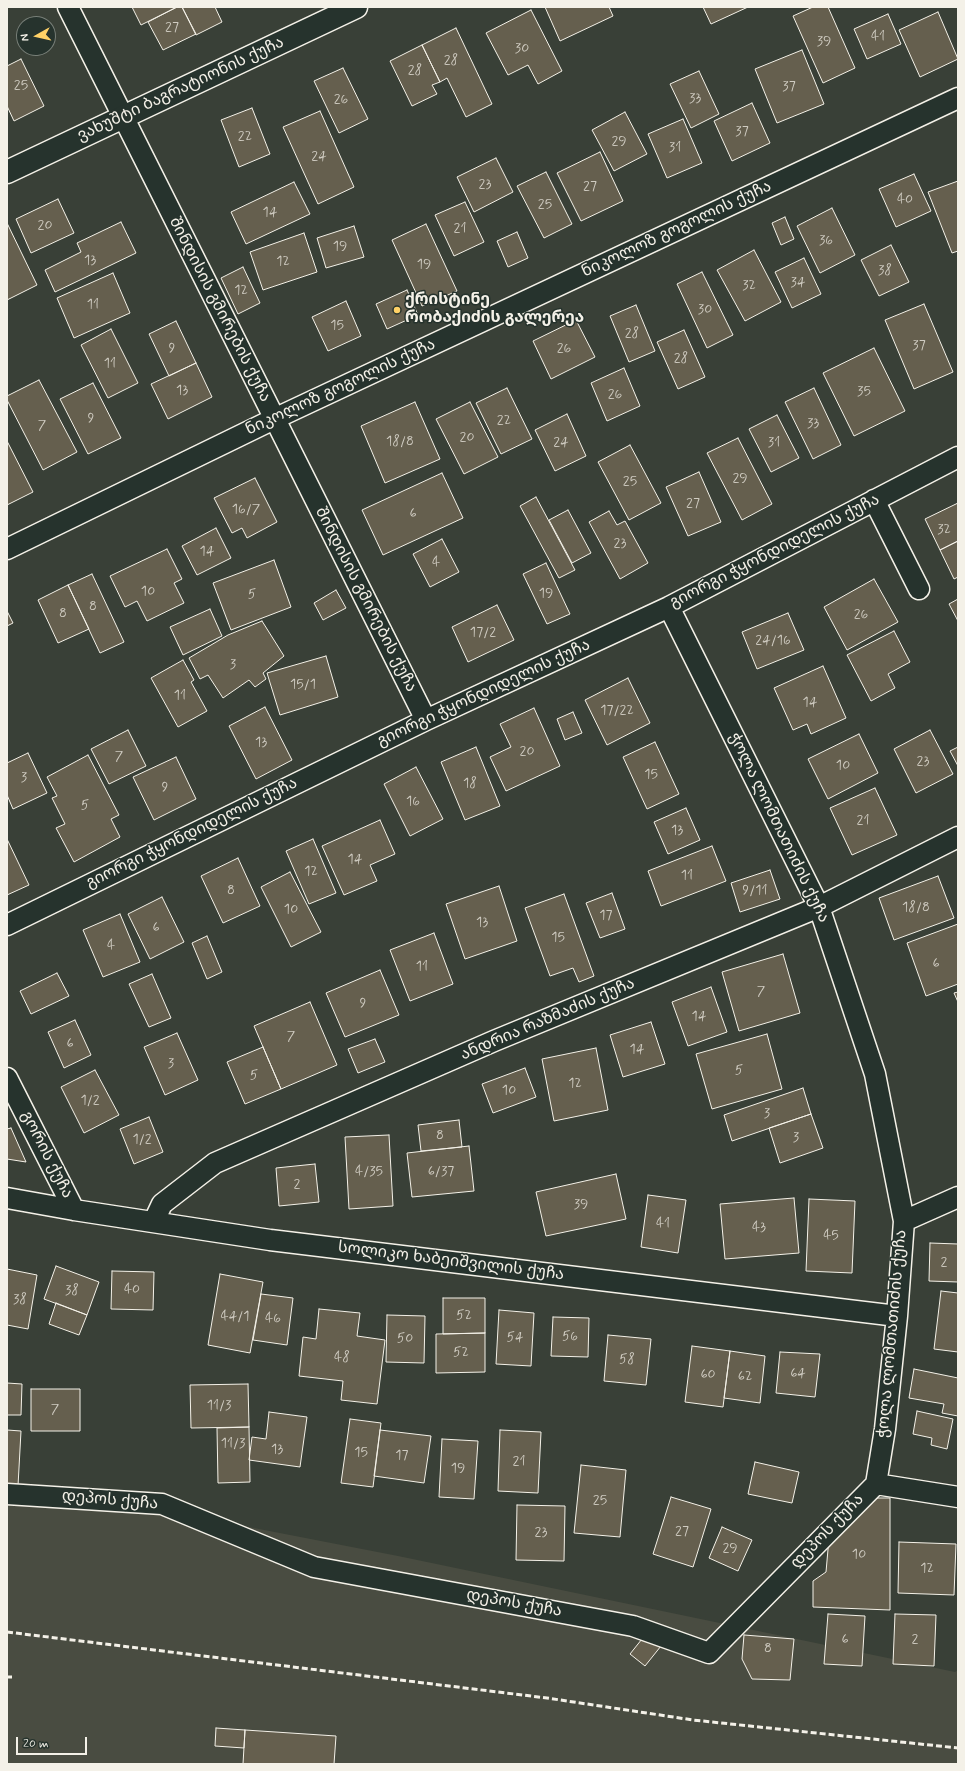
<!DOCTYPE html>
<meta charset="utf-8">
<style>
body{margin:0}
#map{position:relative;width:965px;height:1771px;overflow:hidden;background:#394037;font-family:Mynerve,sans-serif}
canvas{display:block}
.frame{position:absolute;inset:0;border:8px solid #f4f1e8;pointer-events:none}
.north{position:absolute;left:16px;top:16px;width:40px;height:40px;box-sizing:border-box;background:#26332d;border:1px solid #787f78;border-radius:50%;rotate:262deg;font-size:11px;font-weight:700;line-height:16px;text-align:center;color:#f4f1e8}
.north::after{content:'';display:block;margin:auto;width:14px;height:18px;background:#ffd166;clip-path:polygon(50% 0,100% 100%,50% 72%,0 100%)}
.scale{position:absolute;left:16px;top:1737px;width:71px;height:18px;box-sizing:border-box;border:2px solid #f4f1e8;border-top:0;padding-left:5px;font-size:12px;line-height:14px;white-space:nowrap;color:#f4f1e8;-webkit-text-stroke:3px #26332d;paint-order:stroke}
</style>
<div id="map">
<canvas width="965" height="1771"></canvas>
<div class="frame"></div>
<div class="north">N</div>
<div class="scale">20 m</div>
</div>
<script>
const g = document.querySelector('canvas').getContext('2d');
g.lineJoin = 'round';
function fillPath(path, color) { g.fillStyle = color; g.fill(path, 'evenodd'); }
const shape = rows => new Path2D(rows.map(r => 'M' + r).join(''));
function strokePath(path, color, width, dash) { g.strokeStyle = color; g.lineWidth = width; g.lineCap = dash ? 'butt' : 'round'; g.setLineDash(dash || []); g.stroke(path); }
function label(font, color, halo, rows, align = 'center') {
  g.font = font + ' Mynerve,"Noto Sans Georgian",sans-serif'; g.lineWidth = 3; g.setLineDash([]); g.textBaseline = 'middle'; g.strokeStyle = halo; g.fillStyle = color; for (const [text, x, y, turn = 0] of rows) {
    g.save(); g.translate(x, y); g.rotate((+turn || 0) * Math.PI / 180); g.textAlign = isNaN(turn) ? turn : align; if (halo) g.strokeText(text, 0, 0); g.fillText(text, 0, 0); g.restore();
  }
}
fillPath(shape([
 [7,1480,398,1556,955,1672,958,1670,958,1764,7,1764]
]), '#494c41');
const building = shape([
 [132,7,177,7,141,25,132,7],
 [177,7,182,7,196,34,163,50,148,22,177,7],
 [182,7,215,7,222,22,196,35,182,7],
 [545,7,609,7,613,16,560,41,545,7],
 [703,7,748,7,711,24,703,7],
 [813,7,828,7,855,68,823,83,793,16,813,7],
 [531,10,562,71,538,84,528,65,508,75,486,33,531,10],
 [938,12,958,59,920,77,899,30,938,12],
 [888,14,901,44,867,59,854,29,888,14],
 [456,28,492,104,466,117,447,78,440,82,422,45,456,28],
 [422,45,440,82,432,85,437,94,412,106,390,61,422,45],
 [802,50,824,104,777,123,755,69,802,50],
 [21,59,44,106,14,121,7,106,7,66,21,59],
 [343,68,368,119,339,133,314,81,343,68],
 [699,71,719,114,691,128,670,84,699,71],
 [752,103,770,143,732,161,714,121,752,103],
 [252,108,270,154,239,167,221,120,252,108],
 [320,111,354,187,318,204,283,127,320,111],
 [625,112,647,154,614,171,592,130,625,112],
 [683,119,702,163,667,178,648,134,683,119],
 [600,152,623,201,581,221,557,173,600,152],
 [496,158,513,192,474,212,457,177,496,158],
 [546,172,572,224,544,238,517,186,546,172],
 [914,174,931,211,896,227,879,189,914,174],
 [958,181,958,251,952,253,928,192,958,181],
 [294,182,310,214,246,244,231,212,294,182],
 [58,199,74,233,31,253,16,219,58,199],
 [465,202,484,242,454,256,435,215,465,202],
 [832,208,855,255,820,273,797,226,832,208],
 [785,217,794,239,781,245,772,223,785,217],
 [121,222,136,253,55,292,45,270,81,252,77,243,121,222],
 [7,223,37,285,7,300,7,223],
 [426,224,457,291,422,306,392,240,426,224],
 [354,226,364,257,326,268,317,238,354,226],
 [517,232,528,258,508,267,497,241,517,232],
 [304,233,317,272,263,290,250,252,304,233],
 [891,245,909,282,879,296,861,260,891,245],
 [754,250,781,302,745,321,717,270,754,250],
 [804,258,821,294,792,308,775,272,804,258],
 [243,267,260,303,238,314,221,278,243,267],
 [702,272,733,335,707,348,677,284,702,272],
 [113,273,130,313,74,338,57,298,113,273],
 [407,290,418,315,387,329,376,304,407,290],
 [346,301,361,336,328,351,312,317,346,301],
 [924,304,953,372,914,389,885,320,924,304],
 [636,305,655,351,629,362,610,316,636,305],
 [576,320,595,357,551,379,533,341,576,320],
 [176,321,196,363,169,376,149,334,176,321],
 [111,329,138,383,108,398,81,345,111,329],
 [684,330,705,377,678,389,657,342,684,330],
 [874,348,905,411,854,436,823,373,874,348],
 [196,363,212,397,168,419,151,384,196,363],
 [624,368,640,406,607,421,591,383,624,368],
 [39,380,77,452,43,470,7,400,7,396,39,380],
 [93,383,121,438,88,454,60,399,93,383],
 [507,388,532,439,501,454,476,403,507,388],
 [814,388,841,445,813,459,785,402,814,388],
 [415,402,440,459,385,483,361,426,415,402],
 [470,402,498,457,464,474,436,419,470,402],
 [567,414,586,456,555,471,535,430,567,414],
 [777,415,799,458,771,472,749,429,777,415],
 [738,438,772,504,742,520,707,453,738,438],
 [7,441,33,492,7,505,7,441],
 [630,445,661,503,629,520,598,462,630,445],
 [699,472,721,522,688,536,666,487,699,472],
 [442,473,463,518,383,555,362,510,442,473],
 [255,478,277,522,247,538,242,528,232,533,214,498,255,478],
 [536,497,575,570,559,578,520,506,536,497],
 [958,503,958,541,940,550,925,519,958,503],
 [568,510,591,553,572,563,549,520,568,510],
 [609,511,617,525,625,521,648,563,620,579,589,522,609,511],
 [216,528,231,558,197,575,182,546,216,528],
 [442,539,459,572,430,587,413,554,442,539],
 [958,541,958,577,954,579,940,550,958,541],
 [167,549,182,579,174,583,184,603,147,621,137,601,125,607,110,576,167,549],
 [274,560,291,607,231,630,213,583,274,560],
 [546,563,570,614,547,624,523,574,546,563],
 [92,574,124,642,100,653,68,585,92,574],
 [874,579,898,622,847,650,824,607,874,579],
 [68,585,89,629,58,643,38,600,68,585],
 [336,590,346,608,323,620,314,603,336,590],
 [958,599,958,621,949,604,958,599],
 [497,605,514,640,468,662,452,627,497,605],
 [210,609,222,636,183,655,170,627,210,609],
 [7,611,13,623,7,626,7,611],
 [788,613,804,650,757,669,742,632,788,613],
 [262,621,284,656,263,673,266,679,255,687,249,680,223,698,208,675,200,679,189,658,228,635,262,621],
 [894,631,910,662,888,674,895,688,871,701,847,655,894,631],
 [326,656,338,697,280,715,267,673,326,656],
 [183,660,194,680,191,682,207,711,178,727,151,678,183,660],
 [823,666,846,718,811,734,807,724,793,730,774,688,823,666],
 [628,678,650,723,607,745,585,700,628,678],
 [265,707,292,760,256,779,229,726,265,707],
 [534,708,560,766,506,791,490,757,511,747,500,724,534,708],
 [573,712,582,733,565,740,557,719,573,712],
 [128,730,146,766,109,784,91,749,128,730],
 [930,730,953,774,916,793,894,749,930,730],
 [859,734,878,773,828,799,808,759,859,734],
 [655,742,679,794,647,809,623,757,655,742],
 [476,747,500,806,465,820,441,762,476,747],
 [958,747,958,766,950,751,958,747],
 [28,753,47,793,13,809,7,795,7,763,28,753],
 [88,755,119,815,111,819,120,837,74,862,56,828,65,824,52,798,57,796,47,777,88,755],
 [176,757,196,799,154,820,133,777,176,757],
 [416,767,443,819,410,836,384,784,416,767],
 [875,788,897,835,852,855,830,808,875,788],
 [686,808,700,840,668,854,654,822,686,808],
 [380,820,395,854,370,865,377,881,344,895,322,846,380,820],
 [7,839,29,885,7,895,7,839],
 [313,839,336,893,309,904,286,851,313,839],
 [712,846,726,881,661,906,648,871,712,846],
 [238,858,260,906,223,923,201,876,238,858],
 [770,870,780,899,740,912,731,883,770,870],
 [290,872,321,932,291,947,261,887,290,872],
 [938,876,954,918,894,940,879,898,938,876],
 [499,886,517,941,465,959,446,904,499,886],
 [612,893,625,929,600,938,586,903,612,893],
 [564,894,594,976,579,982,573,968,550,976,525,908,564,894],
 [162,897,184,942,150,959,128,914,162,897],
 [120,914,140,962,103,977,83,930,120,914],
 [958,924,958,984,926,996,907,943,958,924],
 [434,933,453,984,410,1001,390,950,434,933],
 [207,936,222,972,207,979,192,943,207,936],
 [783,954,800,1013,739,1031,722,972,783,954],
 [380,970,399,1015,345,1037,326,993,380,970],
 [57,973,69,996,31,1014,20,991,57,973],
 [152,974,171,1018,149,1027,129,984,152,974],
 [711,987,727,1032,688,1046,672,1002,711,987],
 [958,992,958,1002,954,993,958,992],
 [310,1002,337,1065,281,1089,254,1026,310,1002],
 [75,1020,91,1055,64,1068,48,1032,75,1020],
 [651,1022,665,1064,623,1077,610,1035,651,1022],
 [177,1033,198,1080,165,1095,144,1047,177,1033],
 [767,1034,782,1089,712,1109,696,1054,767,1034],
 [375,1039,385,1062,358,1073,348,1049,375,1039],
 [263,1047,281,1089,245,1104,227,1062,263,1047],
 [596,1048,608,1110,554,1121,542,1059,596,1048],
 [525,1068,536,1097,493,1113,482,1084,525,1068],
 [95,1070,119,1115,84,1133,61,1087,95,1070],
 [803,1088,811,1114,732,1141,724,1115,803,1088],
 [811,1114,823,1148,780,1163,769,1128,811,1114],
 [149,1117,163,1152,134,1164,120,1129,149,1117],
 [459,1120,462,1147,421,1151,418,1125,459,1120],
 [11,1128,26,1162,7,1159,7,1129,11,1128],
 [389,1135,393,1206,349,1209,345,1137,389,1135],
 [469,1146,474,1191,412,1197,407,1153,469,1146],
 [315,1164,319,1202,279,1206,276,1168,315,1164],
 [616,1174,626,1219,546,1236,536,1192,616,1174],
 [648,1195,686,1200,678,1253,641,1247,648,1195],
 [794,1198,799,1253,725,1259,720,1204,794,1198],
 [809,1199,855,1201,852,1273,806,1271,809,1199],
 [930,1243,958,1244,958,1282,929,1281,930,1243],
 [56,1266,99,1282,87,1315,44,1299,56,1266],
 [7,1269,37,1275,28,1329,7,1325,7,1269],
 [112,1271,154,1272,153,1310,111,1309,112,1271],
 [220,1274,263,1282,250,1353,208,1345,220,1274],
 [941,1291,958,1293,958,1352,934,1349,941,1291],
 [261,1294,293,1298,287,1345,253,1340,261,1294],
 [443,1298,485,1298,485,1333,443,1334,443,1298],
 [56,1303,87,1315,79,1335,49,1324,56,1303],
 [319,1309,360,1313,357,1336,385,1340,377,1404,341,1400,343,1381,299,1376,303,1337,316,1339,319,1309],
 [499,1310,534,1313,531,1366,496,1364,499,1310],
 [387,1315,425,1316,424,1363,386,1362,387,1315],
 [553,1317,589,1318,588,1357,551,1356,553,1317],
 [485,1333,485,1372,436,1373,436,1334,485,1333],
 [608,1335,651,1339,646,1385,604,1381,608,1335],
 [692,1346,730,1351,723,1407,685,1402,692,1346],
 [730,1351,765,1356,760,1403,724,1398,730,1351],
 [780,1352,820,1354,815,1397,776,1393,780,1352],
 [914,1369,958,1378,958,1416,942,1413,944,1404,909,1398,914,1369],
 [7,1383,22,1384,21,1415,7,1415,7,1383],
 [248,1384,249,1427,191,1428,190,1385,248,1384],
 [31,1389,80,1389,80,1431,31,1431,31,1389],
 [917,1411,953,1419,947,1449,931,1445,932,1438,913,1434,917,1411],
 [269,1412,307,1417,300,1467,249,1460,252,1437,266,1439,269,1412],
 [350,1419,381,1423,373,1487,341,1483,350,1419],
 [249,1427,250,1482,218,1483,217,1428,249,1427],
 [7,1430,21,1431,18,1486,7,1485,7,1430],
 [380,1430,431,1436,424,1483,374,1476,380,1430],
 [500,1430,541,1432,538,1493,498,1491,500,1430],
 [442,1439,478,1441,474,1499,439,1497,442,1439],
 [755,1462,799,1472,792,1503,748,1494,755,1462],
 [581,1465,626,1470,620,1537,574,1533,581,1465],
 [671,1497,711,1509,693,1567,653,1554,671,1497],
 [867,1498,890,1498,890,1610,813,1607,813,1581,826,1572,829,1538,867,1498],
 [517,1505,565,1506,564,1561,516,1560,517,1505],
 [722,1527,752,1540,738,1571,709,1558,722,1527],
 [899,1542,956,1544,954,1595,898,1593,899,1542],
 [828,1614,865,1616,862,1666,824,1664,828,1614],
 [895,1614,936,1615,934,1666,893,1664,895,1614],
 [646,1634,661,1646,645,1666,630,1654,646,1634],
 [744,1635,794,1639,790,1680,752,1679,742,1659,744,1635],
 [216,1728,245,1730,244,1748,215,1746,216,1728],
 [245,1730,336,1736,334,1764,243,1764,245,1730]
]);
fillPath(building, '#655f4e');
strokePath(building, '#f4f1e8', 1);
const street = shape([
 [68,7,426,720],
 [874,500,919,589],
 [7,549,274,419,958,98],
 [669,607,819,907,875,1074,904,1221,897,1316,885,1429,876,1484],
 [7,925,426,720,669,607,958,457],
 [7,1078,74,1210],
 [7,1198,74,1210,270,1240,897,1316],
 [154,1221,162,1204,215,1163,494,1041,819,907,958,837],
 [904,1221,958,1197],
 [876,1484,958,1497],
 [7,1494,162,1504,314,1567,633,1626,709,1653,876,1484]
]);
const secondary = shape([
 [7,172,356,7]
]);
strokePath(street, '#f4f1e8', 23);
strokePath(secondary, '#f4f1e8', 25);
strokePath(street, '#26332d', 20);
strokePath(secondary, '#26332d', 22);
strokePath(shape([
 [7,1632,547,1698,693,1720,958,1748],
 [7,1677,12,1677]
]), '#f4f1e8', 3, [6, 3]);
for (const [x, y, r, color] of [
 [397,310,4,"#ffd166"]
]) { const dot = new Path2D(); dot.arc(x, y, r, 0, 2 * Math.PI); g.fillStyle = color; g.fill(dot); strokePath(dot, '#26332d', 1.5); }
label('14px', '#d0ccc2', null, [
 ["27",172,28],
 ["41",878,37],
 ["39",824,42],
 ["30",522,49],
 ["28",451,61],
 ["28",415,71],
 ["25",21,86],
 ["37",789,87],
 ["33",695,99],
 ["26",341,100],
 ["37",742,132],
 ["22",245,137],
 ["29",619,142],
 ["31",675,148],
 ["24",319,157],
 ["23",485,185],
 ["27",590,187],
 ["40",905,200],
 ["25",545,205],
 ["14",270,213],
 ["20",45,226],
 ["21",460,229],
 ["36",826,241],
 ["19",340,247],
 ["13",90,261],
 ["12",283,262],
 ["19",424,265],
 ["38",885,271],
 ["34",798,283],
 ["32",749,286],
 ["12",241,291],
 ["11",93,305],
 ["30",705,310],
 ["15",337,326],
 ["28",632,334],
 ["37",919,346],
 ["9",172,349],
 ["26",564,349],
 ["28",681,359],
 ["11",110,364],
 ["13",182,391],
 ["35",864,392],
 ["26",615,395],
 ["9",91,419],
 ["22",504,421],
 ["33",813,424],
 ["7",42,426],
 ["20",467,438],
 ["18/8",400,442],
 ["24",561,443],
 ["31",774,443],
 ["29",740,479],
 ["25",630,482],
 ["27",693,504],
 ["16/7",246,510],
 ["6",413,514],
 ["32",944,530],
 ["23",620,544],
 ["14",207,552],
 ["4",436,563],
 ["10",148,592],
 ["19",546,594],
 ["5",252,595],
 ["8",93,607],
 ["8",63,614],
 ["26",861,615],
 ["17/2",483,633],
 ["24/16",773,641],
 ["3",233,665],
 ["15/1",303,685],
 ["11",180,696],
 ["14",810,703],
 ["17/22",617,711],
 ["13",261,743],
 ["20",527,752],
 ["7",119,757],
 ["23",923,762],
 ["10",843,766],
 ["15",651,775],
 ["3",24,778],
 ["18",470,784],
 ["9",165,788],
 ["16",413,802],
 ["5",85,806],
 ["21",863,821],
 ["13",677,831],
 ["14",355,860],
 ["12",311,872],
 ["11",687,876],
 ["8",231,891],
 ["9/11",755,891],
 ["18/8",916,908],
 ["10",291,910],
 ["17",606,916],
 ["13",482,923],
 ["6",156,928],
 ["15",558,938],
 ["4",111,946],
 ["6",936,964],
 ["11",422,967],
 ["7",761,992],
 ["9",363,1004],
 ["14",699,1017],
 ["7",291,1037],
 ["6",70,1044],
 ["14",637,1050],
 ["3",171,1064],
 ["5",739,1071],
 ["5",254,1076],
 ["12",575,1084],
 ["10",509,1091],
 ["1/2",90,1101],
 ["3",767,1114],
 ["8",440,1136],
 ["3",796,1138],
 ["1/2",142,1140],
 ["4/35",369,1172],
 ["6/37",441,1172],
 ["2",297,1185],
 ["39",581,1205],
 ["41",663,1224],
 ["43",759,1228],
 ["45",831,1236],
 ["2",944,1263],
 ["40",132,1290],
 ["38",72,1291],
 ["38",20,1300],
 ["52",464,1316],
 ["44/1",235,1317],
 ["46",273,1319],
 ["56",570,1337],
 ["54",515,1338],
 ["50",405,1339],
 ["52",461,1353],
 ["48",342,1358],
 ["58",627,1360],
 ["64",798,1374],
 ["60",708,1375],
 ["62",745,1377],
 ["11/3",219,1406],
 ["7",55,1410],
 ["11/3",233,1444],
 ["13",277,1450],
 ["15",361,1453],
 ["17",402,1456],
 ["21",519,1462],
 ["19",458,1469],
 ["25",600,1501],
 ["27",682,1532],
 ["23",541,1533],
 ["29",730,1549],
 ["10",859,1555],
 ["12",927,1569],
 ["6",845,1640],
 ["2",915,1640],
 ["8",768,1649]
]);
label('16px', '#f4f1e8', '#26332d', [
 ["ვახუშტი ბაგრატიონის ქუჩა",181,90,-25],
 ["ნიკოლოზ გოგოლის ქუჩა",677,230,-25],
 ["შინდისის გმირების ქუჩა",219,310,63],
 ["ნიკოლოზ გოგოლის ქუჩა",341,388,-25],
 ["გიორგი ჭყონდიდელის ქუჩა",775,552,-27],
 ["შინდისის გმირების ქუჩა",365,600,63],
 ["გიორგი ჭყონდიდელის ქუჩა",484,694,-25],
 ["ჭოლა ლომთათიძის ქუჩა",778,828,64],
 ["გიორგი ჭყონდიდელის ქუჩა",192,834,-26],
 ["ანდრია რაზმაძის ქუჩა",548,1020,-23],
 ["გორის ქუჩა",46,1155,63],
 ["სოლიკო ხაბეიშვილის ქუჩა",451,1262,7],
 ["ჭოლა ლომთათიძის ქუჩა",893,1334,-85],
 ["დეპოს ქუჩა",110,1501,5],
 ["დეპოს ქუჩა",828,1532,-46],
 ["დეპოს ქუჩა",514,1604,10]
]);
label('bold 16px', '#f4f1e8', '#26332d', [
 ["ქრისტინე",405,301],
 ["რობაქიძის გალერეა",405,319]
], 'left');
</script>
